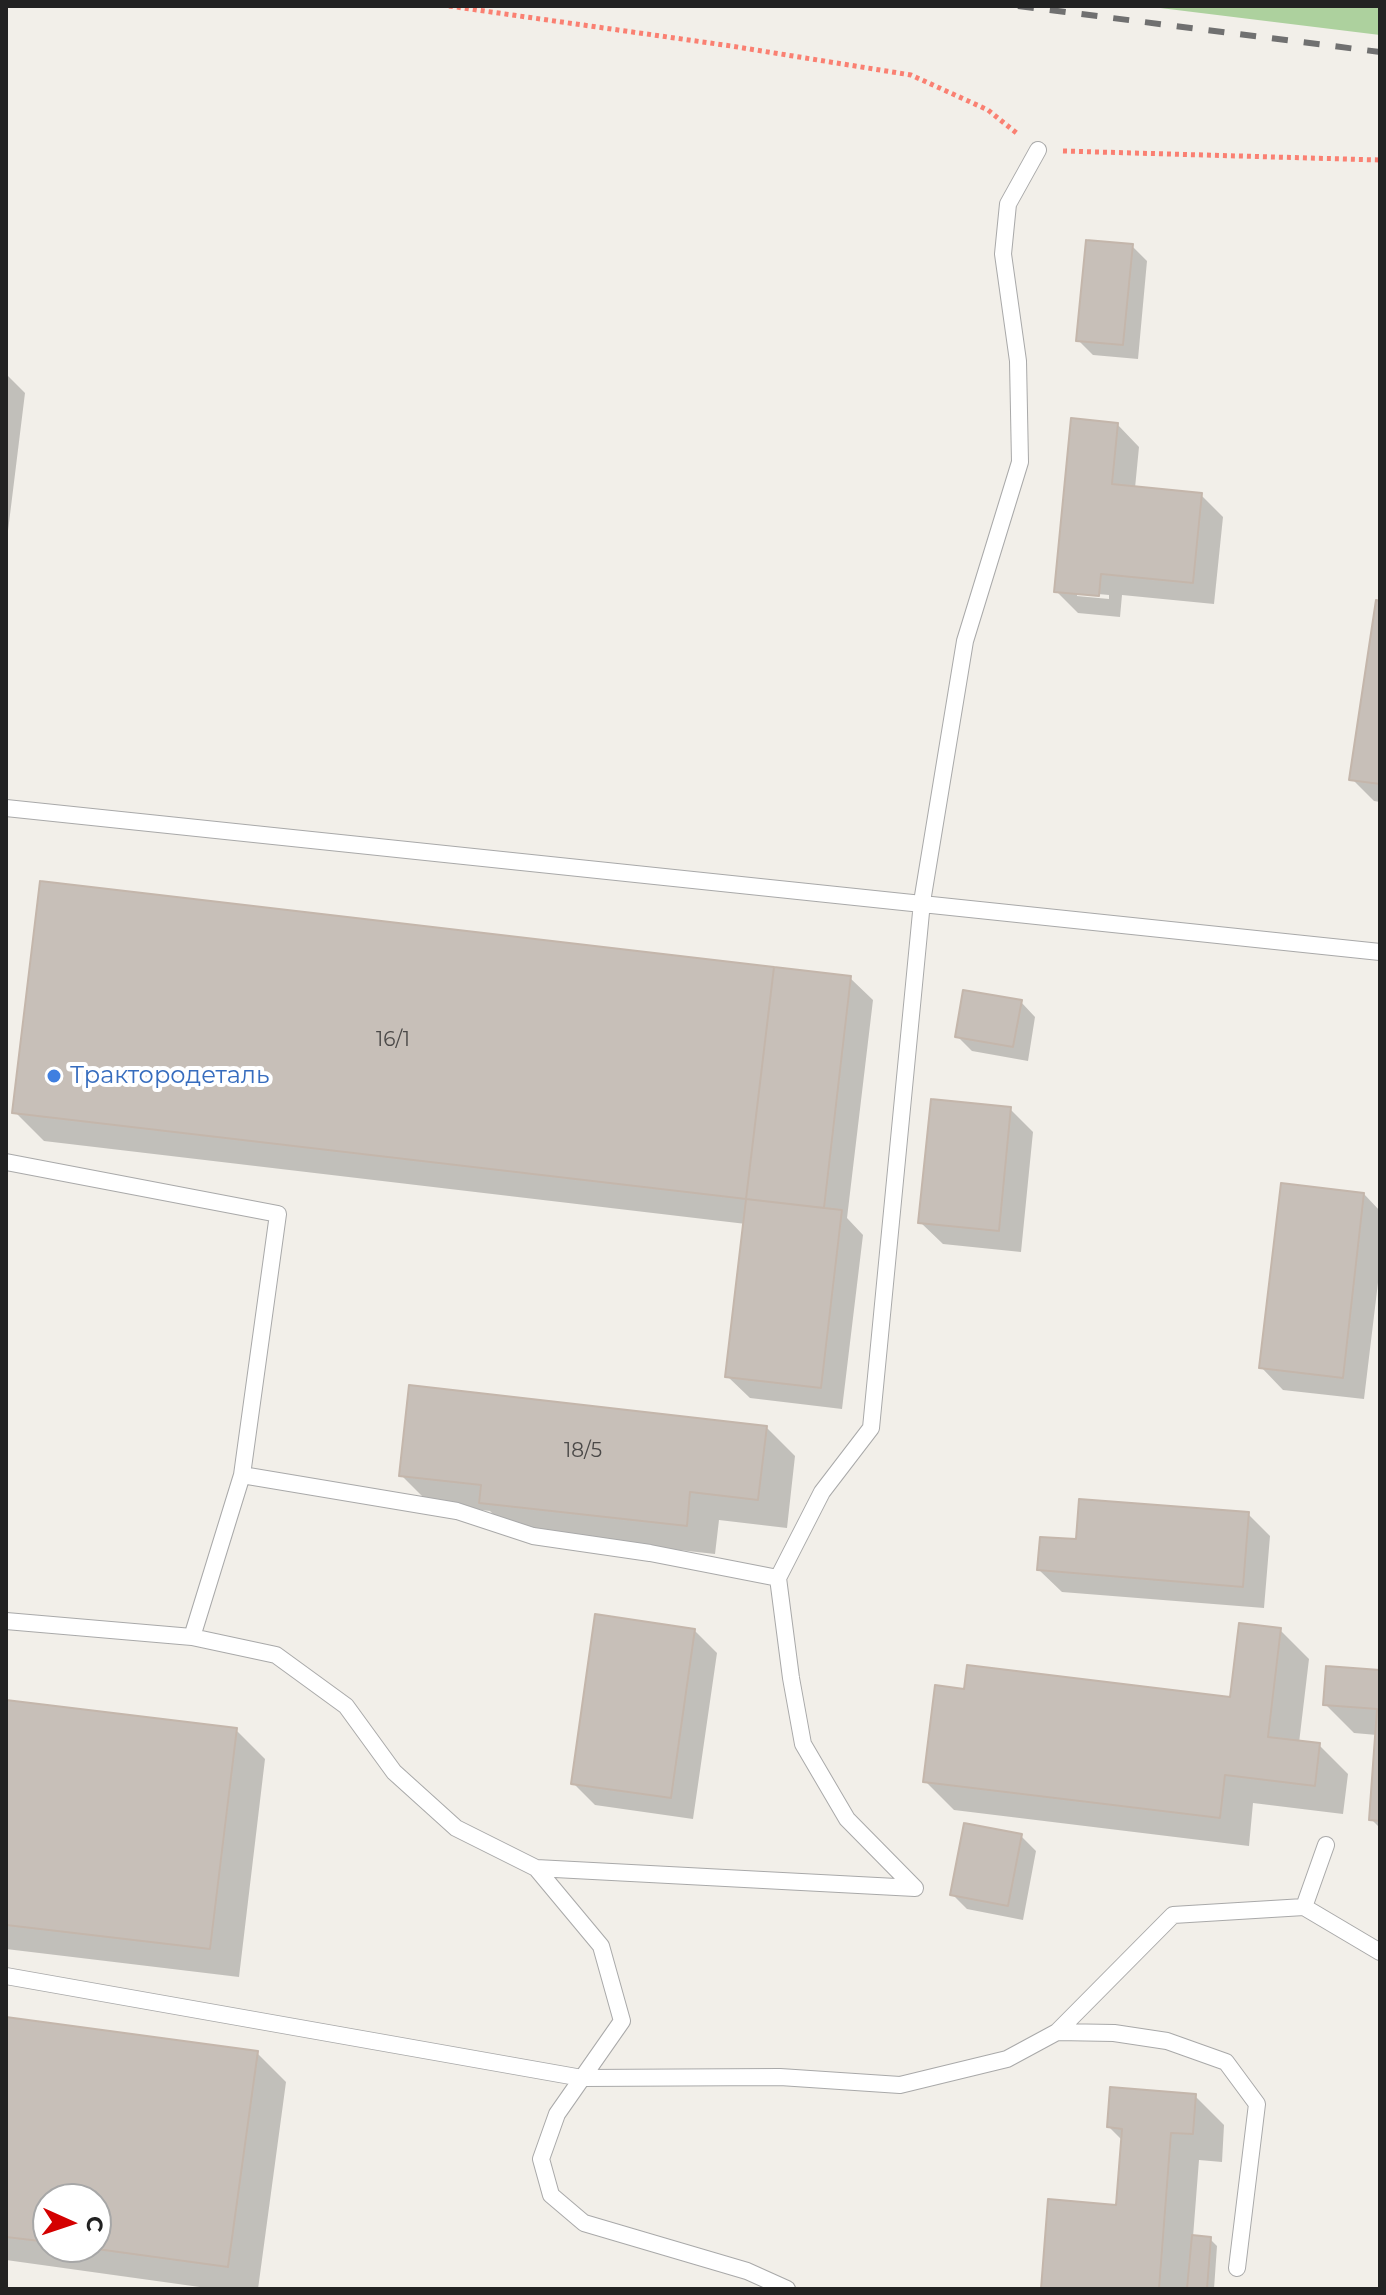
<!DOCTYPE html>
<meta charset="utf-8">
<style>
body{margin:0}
#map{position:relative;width:1386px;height:2295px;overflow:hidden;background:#f2efe9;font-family:Montserrat,sans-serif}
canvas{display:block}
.frame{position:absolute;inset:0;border:8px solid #222;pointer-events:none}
.north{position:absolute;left:32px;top:2183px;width:80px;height:80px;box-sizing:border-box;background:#fff;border:2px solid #a7a7a7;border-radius:50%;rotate:93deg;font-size:22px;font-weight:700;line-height:32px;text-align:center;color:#222}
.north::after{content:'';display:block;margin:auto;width:28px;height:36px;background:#d40000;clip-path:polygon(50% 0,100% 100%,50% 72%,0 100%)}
</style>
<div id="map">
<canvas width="1386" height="2295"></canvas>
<div class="frame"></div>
<div class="north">С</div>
</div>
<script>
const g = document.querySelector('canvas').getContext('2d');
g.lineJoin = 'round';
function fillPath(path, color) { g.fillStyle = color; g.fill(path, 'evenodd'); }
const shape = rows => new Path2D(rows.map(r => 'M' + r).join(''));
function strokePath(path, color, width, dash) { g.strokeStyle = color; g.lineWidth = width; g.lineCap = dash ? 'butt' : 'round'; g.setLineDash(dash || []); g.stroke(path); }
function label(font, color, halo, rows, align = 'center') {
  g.font = font + ' Montserrat,sans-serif'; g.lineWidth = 8; g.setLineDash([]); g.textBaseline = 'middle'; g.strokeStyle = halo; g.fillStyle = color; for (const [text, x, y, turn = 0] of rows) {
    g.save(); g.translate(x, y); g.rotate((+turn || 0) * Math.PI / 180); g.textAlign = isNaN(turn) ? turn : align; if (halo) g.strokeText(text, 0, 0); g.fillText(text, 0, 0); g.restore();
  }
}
fillPath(shape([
 [1144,6,1380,6,1380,35]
]), '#add19e');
fillPath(shape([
 [1132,246,1147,261,1138,359,1093,355,1078,340],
 [6,374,25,393,6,547],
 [1117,424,1139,447,1135,488,1201,495,1223,517,1214,604,1122,595,1120,617,1078,613,1056,591],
 [1077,592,1109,595,1109,599,1077,596],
 [1380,603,1380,802,1374,801,1352,779],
 [850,978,873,1000,847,1218,863,1235,842,1409,750,1398,727,1376,746,1224,44,1141,15,1112],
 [1021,1002,1035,1017,1028,1061,972,1051,957,1036],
 [1010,1109,1033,1132,1021,1252,943,1244,920,1222],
 [1364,1194,1380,1211,1380,1266,1364,1399,1283,1390,1261,1367],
 [766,1427,795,1456,787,1528,719,1520,715,1554,510,1531,490,1511,430,1504,401,1475],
 [1248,1514,1270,1536,1264,1608,1062,1592,1039,1570,1078,1542],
 [694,1630,717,1653,693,1819,595,1805,573,1783],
 [1280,1630,1309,1659,1299,1743,1319,1745,1348,1774,1343,1814,1253,1803,1249,1846,954,1810,925,1781,966,1691,1232,1699],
 [1380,1672,1380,1828,1371,1819,1377,1735,1354,1733,1325,1704],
 [6,1702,236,1730,265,1759,239,1977,6,1949],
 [1021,1836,1036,1851,1023,1920,967,1909,952,1894],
 [6,2019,257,2053,286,2082,258,2289,214,2289,6,2260],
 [48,2199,96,2199,96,2247,48,2247],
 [1195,2096,1224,2125,1222,2162,1199,2160,1193,2237,1210,2239,1217,2246,1214,2289,1043,2289,1118,2207,1123,2141,1109,2127]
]), '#0003');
const building = shape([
 [1086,240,1133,244,1123,345,1076,341,1086,240],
 [1071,418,1118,423,1112,484,1202,493,1193,583,1101,574,1099,596,1054,592,1071,418],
 [1376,600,1380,601,1380,784,1349,780,1376,600],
 [40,881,774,967,746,1199,12,1113,40,881],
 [774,967,851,976,824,1208,746,1199,774,967],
 [963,990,1022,1000,1013,1047,955,1037,963,990],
 [931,1099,1011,1107,999,1231,918,1223,931,1099],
 [1281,1183,1364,1193,1343,1378,1259,1368,1281,1183],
 [746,1199,842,1210,821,1388,725,1377,746,1199],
 [409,1385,767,1426,758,1500,690,1492,687,1526,479,1503,481,1485,399,1476,409,1385],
 [1079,1499,1249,1512,1243,1587,1037,1570,1040,1537,1076,1539,1079,1499],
 [595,1614,695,1629,671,1798,571,1784,595,1614],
 [1239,1623,1281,1628,1268,1737,1320,1743,1315,1786,1225,1775,1220,1818,923,1782,935,1685,964,1689,967,1665,1230,1697,1239,1623],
 [1326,1666,1380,1670,1380,1821,1369,1820,1377,1709,1323,1705,1326,1666],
 [6,1700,237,1728,210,1949,6,1925,6,1700],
 [964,1823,1022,1834,1008,1906,950,1895,964,1823],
 [6,2017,258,2051,228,2267,82,2247,96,2247,96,2199,48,2199,48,2242,6,2237,6,2017],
 [1110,2087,1196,2094,1193,2134,1171,2133,1159,2289,1041,2289,1048,2199,1116,2205,1122,2129,1107,2127,1110,2087],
 [1192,2235,1211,2237,1207,2289,1187,2288,1192,2235]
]);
fillPath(building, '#c7bfb8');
strokePath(building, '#c4b6ab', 2);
const service = shape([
 [6,808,1380,952],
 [6,1162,278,1214,242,1475,192,1637,6,1621],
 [242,1475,457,1511,533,1536,650,1553,778,1578,791,1678,803,1744,847,1819,915,1888],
 [778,1578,822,1492,871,1428,922,902,965,641,1020,462,1018,361,1003,254,1008,204,1038,150],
 [192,1637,276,1655,346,1706,394,1772,456,1828,536,1868,601,1946,622,2021,557,2114,541,2159,551,2195,584,2223,747,2271,787,2289],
 [536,1868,915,1888],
 [1304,1907,1326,1845],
 [6,1976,582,2078,780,2077,900,2085,1007,2059,1057,2032,1114,2033,1167,2041,1226,2062,1257,2104,1237,2268],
 [1057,2032,1173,1915,1304,1907,1380,1952]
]);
strokePath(service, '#a9a9a9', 18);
strokePath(shape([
 [449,6,731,46,911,75,988,110,1019,135],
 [1063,151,1380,160]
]), '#fa8072', 5, [4, 4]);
strokePath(service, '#fff', 16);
strokePath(shape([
 [1018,6,1380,52]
]), '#707070', 6, [16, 16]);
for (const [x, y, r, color] of [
 [54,1076,8,"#3f7fe0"]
]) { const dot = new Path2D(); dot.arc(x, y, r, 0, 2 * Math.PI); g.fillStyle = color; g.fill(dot); strokePath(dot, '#fff', 3); }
label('20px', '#4b4948', null, [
 ["16/1",393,1040],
 ["18/5",583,1451]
]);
label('24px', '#366cbe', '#fff', [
 ["Трактородеталь",70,1076]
], 'left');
</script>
